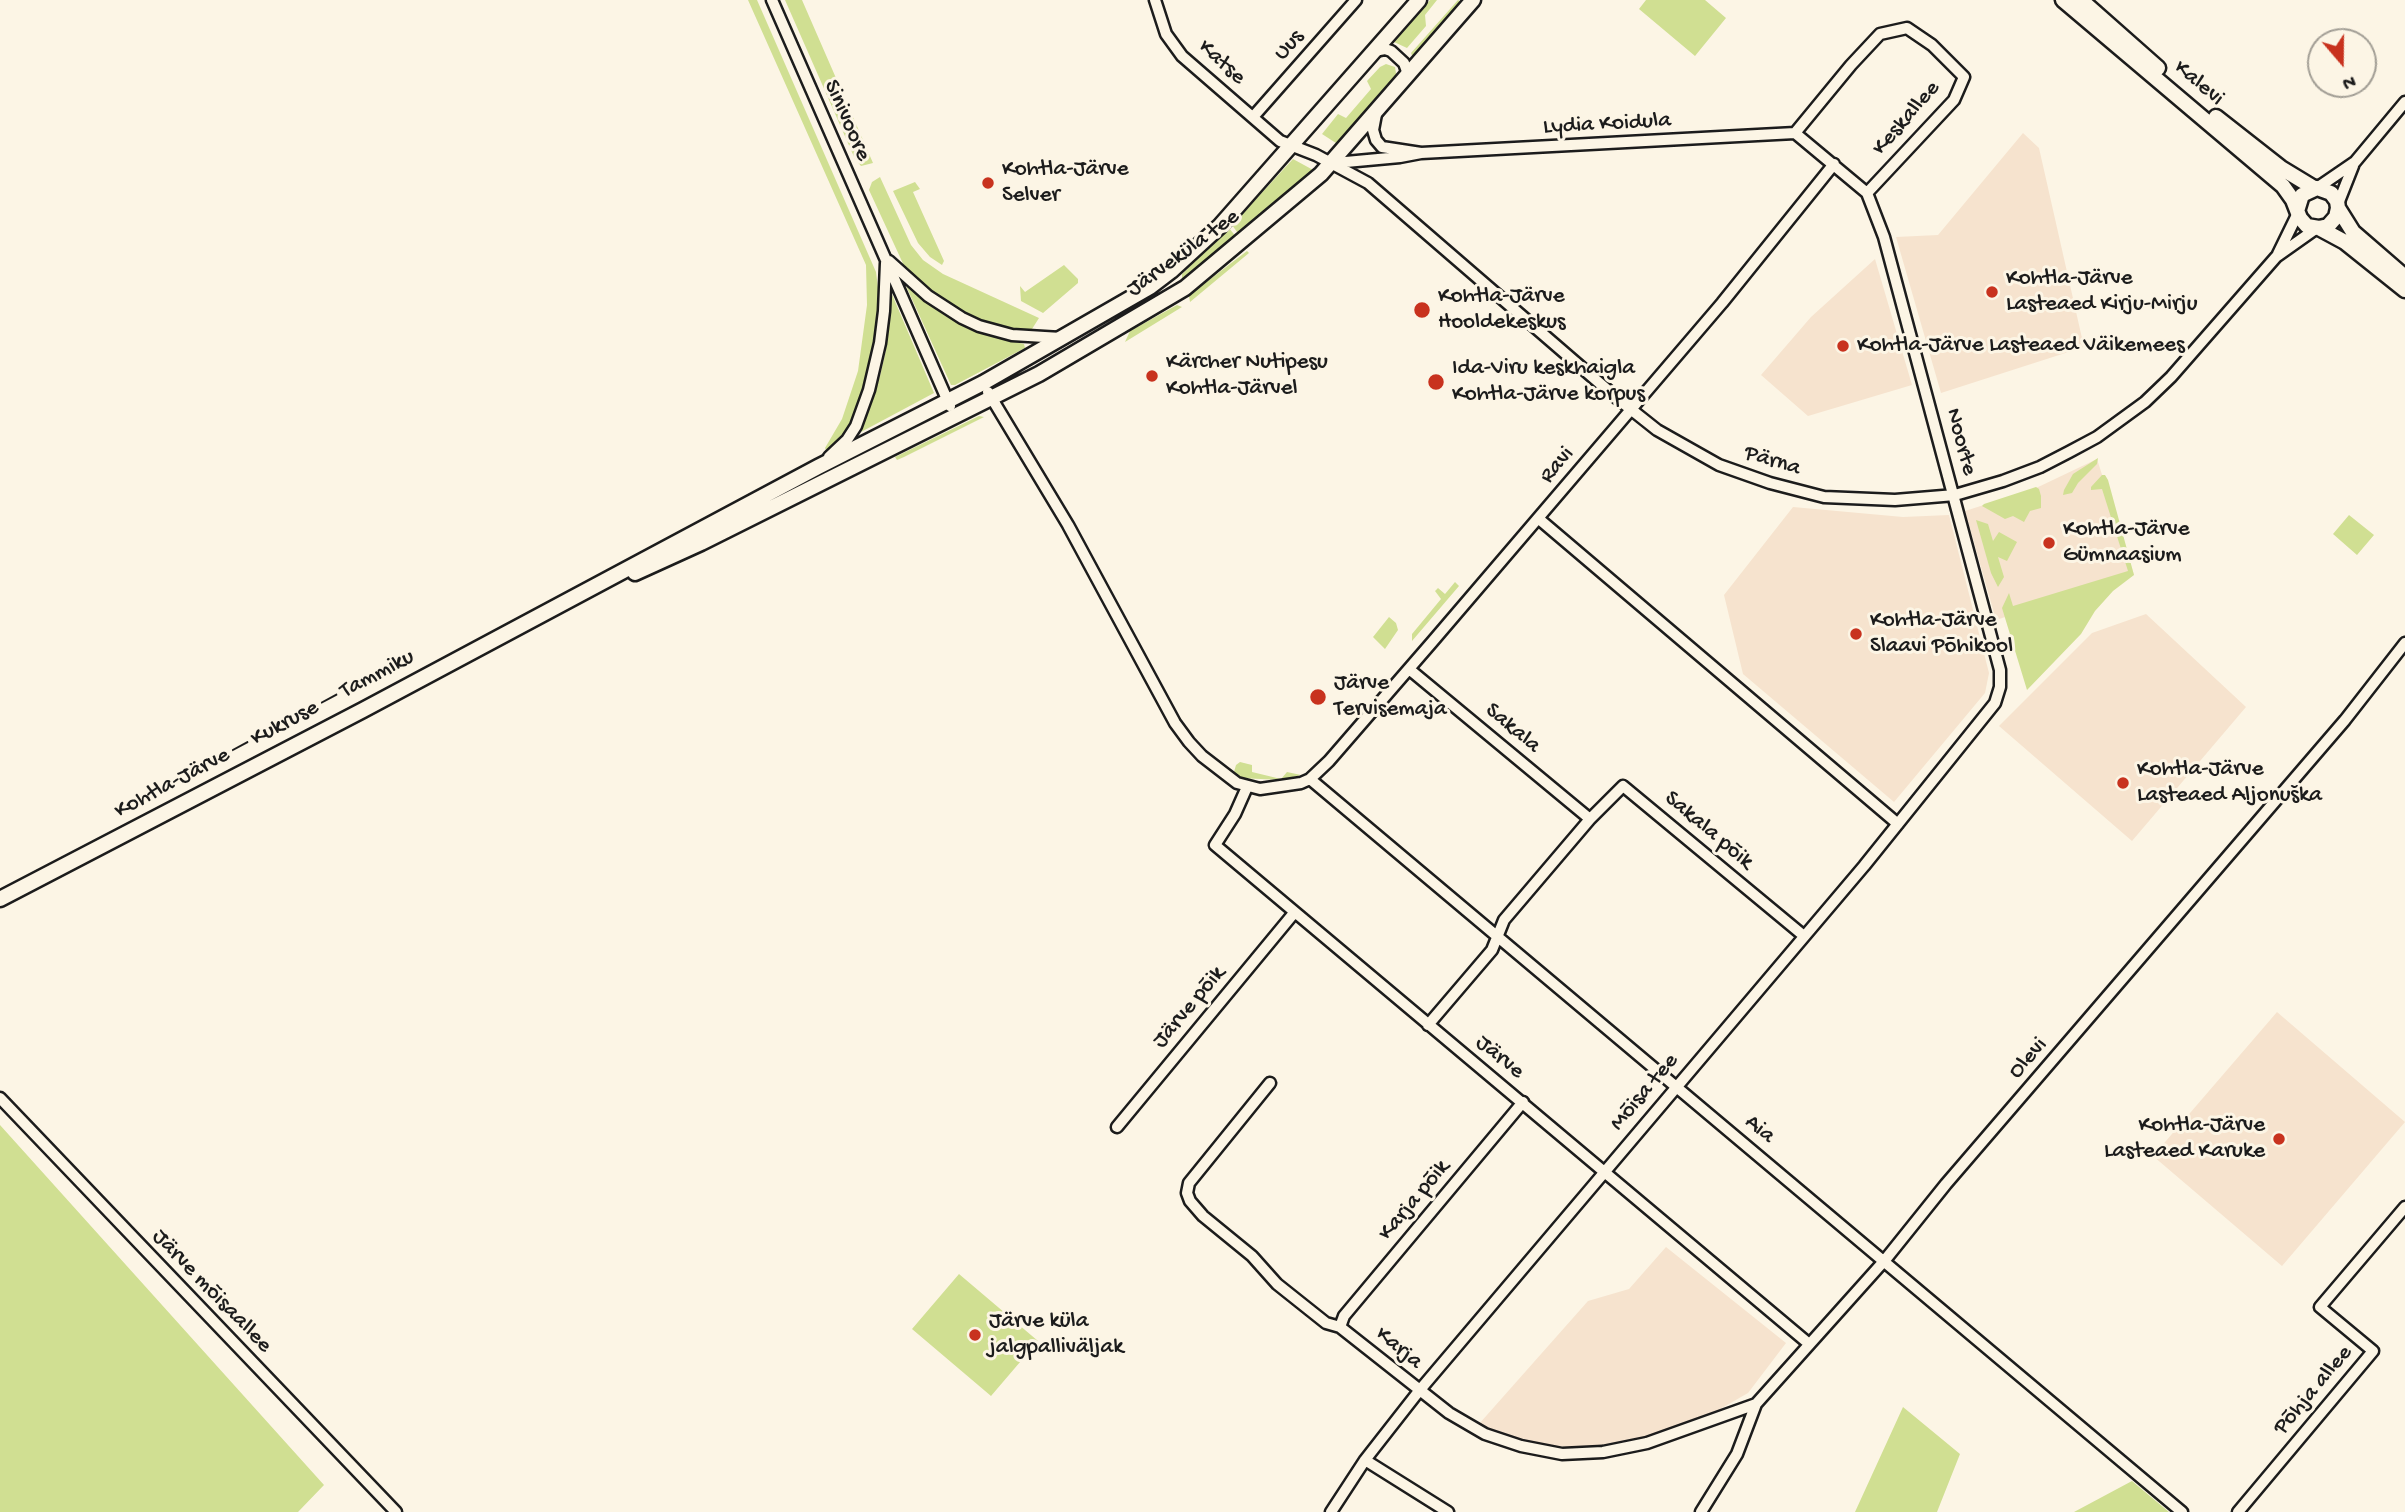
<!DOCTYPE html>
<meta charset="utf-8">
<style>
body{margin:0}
#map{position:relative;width:2405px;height:1512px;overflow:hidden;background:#fcf5e5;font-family:"Gochi Hand",sans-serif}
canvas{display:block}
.north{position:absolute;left:2307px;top:28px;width:70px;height:70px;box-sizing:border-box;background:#fcf5e5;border:2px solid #a29e95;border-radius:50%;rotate:160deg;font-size:19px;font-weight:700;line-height:28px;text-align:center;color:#1c1c1c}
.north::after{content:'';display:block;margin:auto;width:24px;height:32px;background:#c8321e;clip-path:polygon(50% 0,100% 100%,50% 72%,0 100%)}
</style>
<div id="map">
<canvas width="2405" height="1512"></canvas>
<div class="north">N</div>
</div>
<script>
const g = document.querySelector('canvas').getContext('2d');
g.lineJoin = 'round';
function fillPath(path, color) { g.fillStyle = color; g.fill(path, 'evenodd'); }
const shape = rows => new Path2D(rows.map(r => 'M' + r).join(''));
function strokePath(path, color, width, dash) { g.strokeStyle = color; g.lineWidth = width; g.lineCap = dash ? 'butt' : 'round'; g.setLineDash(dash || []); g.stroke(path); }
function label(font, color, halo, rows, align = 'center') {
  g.font = font + ' "Gochi Hand",sans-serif'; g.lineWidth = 6; g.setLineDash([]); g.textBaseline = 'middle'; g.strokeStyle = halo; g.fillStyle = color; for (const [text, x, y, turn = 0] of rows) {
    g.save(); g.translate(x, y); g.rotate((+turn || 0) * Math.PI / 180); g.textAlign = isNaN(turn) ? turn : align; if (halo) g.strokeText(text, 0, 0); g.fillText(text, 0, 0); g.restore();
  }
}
fillPath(shape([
 [2023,133,2039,148,2084,347,1941,393,1896,237,1938,235],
 [1875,259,1912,385,1808,416,1761,375,1811,317],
 [2097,459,2134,575,1996,620,1965,511,2034,489],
 [1793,507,1903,517,1949,515,1989,673,1985,693,1894,802,1743,674,1724,595],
 [2146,614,2246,707,2132,841,1999,726,2092,633],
 [2277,1012,2405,1122,2282,1266,2153,1156],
 [1666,1247,1786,1343,1748,1393,1701,1420,1648,1438,1587,1449,1524,1443,1479,1424,1588,1301,1629,1289]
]), '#f6e3ce');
fillPath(shape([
 [748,0,757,0,876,272,879,295,876,325,872,357,864,390,847,434,835,446,826,450,825,448,842,419,858,371,867,305,866,265],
 [785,0,802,0,873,163,861,166,855,159],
 [1430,0,1437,0,1425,15,1426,26,1407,48,1394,42],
 [1458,0,1464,4,1414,60,1411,53],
 [1646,0,1705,0,1726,18,1695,56,1639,9],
 [1386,64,1395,67,1397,80,1339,145,1322,134,1338,114,1346,118,1371,89,1367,81,1380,67],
 [1293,159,1315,171,1240,236,1232,225],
 [880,177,911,245,923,260,943,274,1039,318,1032,329,1027,331,1005,328,966,314,927,288,906,270,869,190,872,182],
 [915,182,920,189,913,192,944,261,942,265,930,257,918,243,893,191],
 [1229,228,1237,238,1186,279,1182,278,1182,274],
 [1247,251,1249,253,1190,302,1189,296,1192,293],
 [1064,265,1078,279,1078,283,1043,313,1021,301,1020,286,1025,292],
 [906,286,944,315,963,326,984,334,1024,344,1025,348,955,385,951,385],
 [891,292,934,393,861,432,880,376,886,350],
 [1177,305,1182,307,1125,342,1130,331],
 [979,416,984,417,904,457,897,460,895,457],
 [2098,458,2097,464,2078,483,2072,493,2063,495,2064,490,2073,474],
 [2102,475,2105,475,2108,480,2134,575,2113,591,2095,611,2081,634,2027,690,2002,608,2009,593,2013,606,2128,571,2102,489,2091,490,2091,487],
 [2036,487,2039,489,2041,496,2041,508,2030,511,2024,522,2013,516,2005,519,1982,506,1984,504],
 [2349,515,2374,535,2357,555,2333,534],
 [1976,520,1988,524,1993,541,1999,532,2017,542,2007,561,1998,557,2004,577,1998,587,1991,573],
 [1455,582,1459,586,1412,641,1412,634,1441,599,1435,591,1438,588,1445,594],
 [1389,617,1396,623,1398,630,1385,649,1373,637],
 [1240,762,1252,765,1252,772,1281,779,1287,772,1301,775,1281,780,1240,778,1234,772,1236,765],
 [0,1125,324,1485,298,1512,0,1512],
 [959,1274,1038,1341,991,1396,912,1329],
 [1903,1407,1960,1454,1937,1512,1855,1512],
 [2132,1481,2169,1512,2074,1512]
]), '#d0df92');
const street = shape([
 [772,0,950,406],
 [1155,0,1166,34,1182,56,1280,141,1316,155,1368,183,1618,399,1657,430,1719,465,1770,483,1824,497,1895,500,1955,495,2003,481,2040,467,2069,452,2097,437,2145,402,2171,377,2276,257,2317,228],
 [1374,51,1385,49,1391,51,1404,63,1408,74],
 [1253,117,1356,0],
 [1795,133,1851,65,1880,34,1907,28,1932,45,1964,77,1954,100,1867,193],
 [1421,153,1795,133],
 [1335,163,1400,157,1421,153,1382,147,1376,140,1373,130,1376,114],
 [2317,188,2355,162,2405,102],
 [2338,204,2353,166],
 [2278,254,2298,213],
 [889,261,928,296,962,318,979,326,1012,335,1061,338],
 [988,392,1068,525,1175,723,1189,742,1202,756,1237,783,1260,789,1301,783,1310,779,1329,761,1433,641,1722,303,1834,164],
 [829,457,847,440,856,426,869,390,880,343,884,311,886,263],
 [1539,519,1898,824],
 [1409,669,1590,819],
 [1310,779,2182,1512],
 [1247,787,1235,814,1215,845,1808,1343],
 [1428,1025,1492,950,1504,920,1590,819,1623,786,1804,936],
 [1270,1083,1189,1183,1187,1193,1190,1201,1203,1216,1252,1256,1277,1284,1326,1323,1340,1327,1449,1413,1485,1434,1521,1446,1562,1454,1603,1452,1647,1443,1756,1404],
 [0,1098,396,1512],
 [1117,1127,1294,913],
 [1340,1327,1344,1316,1523,1102],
 [1365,1460,1448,1512],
 [1331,1512,1365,1460,1419,1391,1864,866,1995,703,2000,687,2000,670,1884,237,1867,193,1795,133],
 [1701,1512,1737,1454,1756,1404,1885,1260,1946,1184,2345,720,2405,643],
 [2238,1512,2373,1351,2320,1307,2405,1207]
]);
const secondary = shape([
 [2063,0,2283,186,2293,200,2300,218,2307,226,2319,228,2328,226,2336,217,2338,208,2337,201,2331,193,2317,188,2302,195,2298,208],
 [2081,0,2158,68],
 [2216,117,2281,168,2314,188],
 [2338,208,2353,232,2405,277],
 [2319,228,2345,242,2405,290],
 [635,573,701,543,1039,374,1185,288,1321,174,1473,0],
 [0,899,363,710,818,467,983,383,1150,287,1171,271,1220,226,1419,0]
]);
strokePath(street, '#1c1c1c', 15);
strokePath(secondary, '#1c1c1c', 19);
strokePath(street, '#fcf5e5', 10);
strokePath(secondary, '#fcf5e5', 14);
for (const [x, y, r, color] of [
 [988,183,7,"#c8321e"],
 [1992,292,7,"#c8321e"],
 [1422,310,9,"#c8321e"],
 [1843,346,7,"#c8321e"],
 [1152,376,7,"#c8321e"],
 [1436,382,9,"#c8321e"],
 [2049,543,7,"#c8321e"],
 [1856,634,7,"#c8321e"],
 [1318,697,9,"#c8321e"],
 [2123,783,7,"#c8321e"],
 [2279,1139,7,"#c8321e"],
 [975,1335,7,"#c8321e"]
]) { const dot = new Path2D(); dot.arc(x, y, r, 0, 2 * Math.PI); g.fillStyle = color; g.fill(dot); strokePath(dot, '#fcf5e5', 2.5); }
label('23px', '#1c1c1c', '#fcf5e5', [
 ["Uus",1290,46,-49],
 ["Katse",1221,63,42],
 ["Kalevi",2198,84,40],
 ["Keskallee",1907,119,-49],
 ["Sinivoore",846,121,66],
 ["Lydia Koidula",1607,125,-3],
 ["Järveküla tee",1184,254,-36],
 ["Noorte",1960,442,75],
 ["Pärna",1772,462,17],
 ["Ravi",1558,466,-50],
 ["Sakala",1512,729,40],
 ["Kohtla-Järve — Kukruse — Tammiku",265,735,-28],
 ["Sakala põik",1708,831,40],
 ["Järve põik",1190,1008,-50],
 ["Järve",1499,1058,39],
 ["Olevi",2029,1059,-49],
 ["Mõisa tee",1645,1093,-50],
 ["Aia",1759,1130,40],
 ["Karja põik",1415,1201,-50],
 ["Järve mõisaallee",211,1292,46],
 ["Karja",1398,1349,39],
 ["Põhja allee",2314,1391,-50]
]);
label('23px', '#1c1c1c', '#fcf5e5', [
 ["Kohtla-Järve",1002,170],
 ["Selver",1002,196],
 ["Kohtla-Järve",2006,279],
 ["Lasteaed Kirju-Mirju",2006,305],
 ["Kohtla-Järve",1438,297],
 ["Hooldekeskus",1438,323],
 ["Kohtla-Järve Lasteaed Väikemees",1857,346],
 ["Kärcher Nutipesu",1166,363],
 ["Kohtla-Järvel",1166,389],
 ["Ida-Viru keskhaigla",1452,369],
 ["Kohtla-Järve korpus",1452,395],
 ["Kohtla-Järve",2063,530],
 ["Gümnaasium",2063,556],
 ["Kohtla-Järve",1870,621],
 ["Slaavi Põhikool",1870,647],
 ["Järve",1334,684],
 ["Tervisemaja",1334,710],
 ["Kohtla-Järve",2137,770],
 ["Lasteaed Aljonuška",2137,796],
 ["Kohtla-Järve",2265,1126,"right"],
 ["Lasteaed Karuke",2265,1152,"right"],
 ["Järve küla",989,1322],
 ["jalgpalliväljak",989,1348]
], 'left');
</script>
